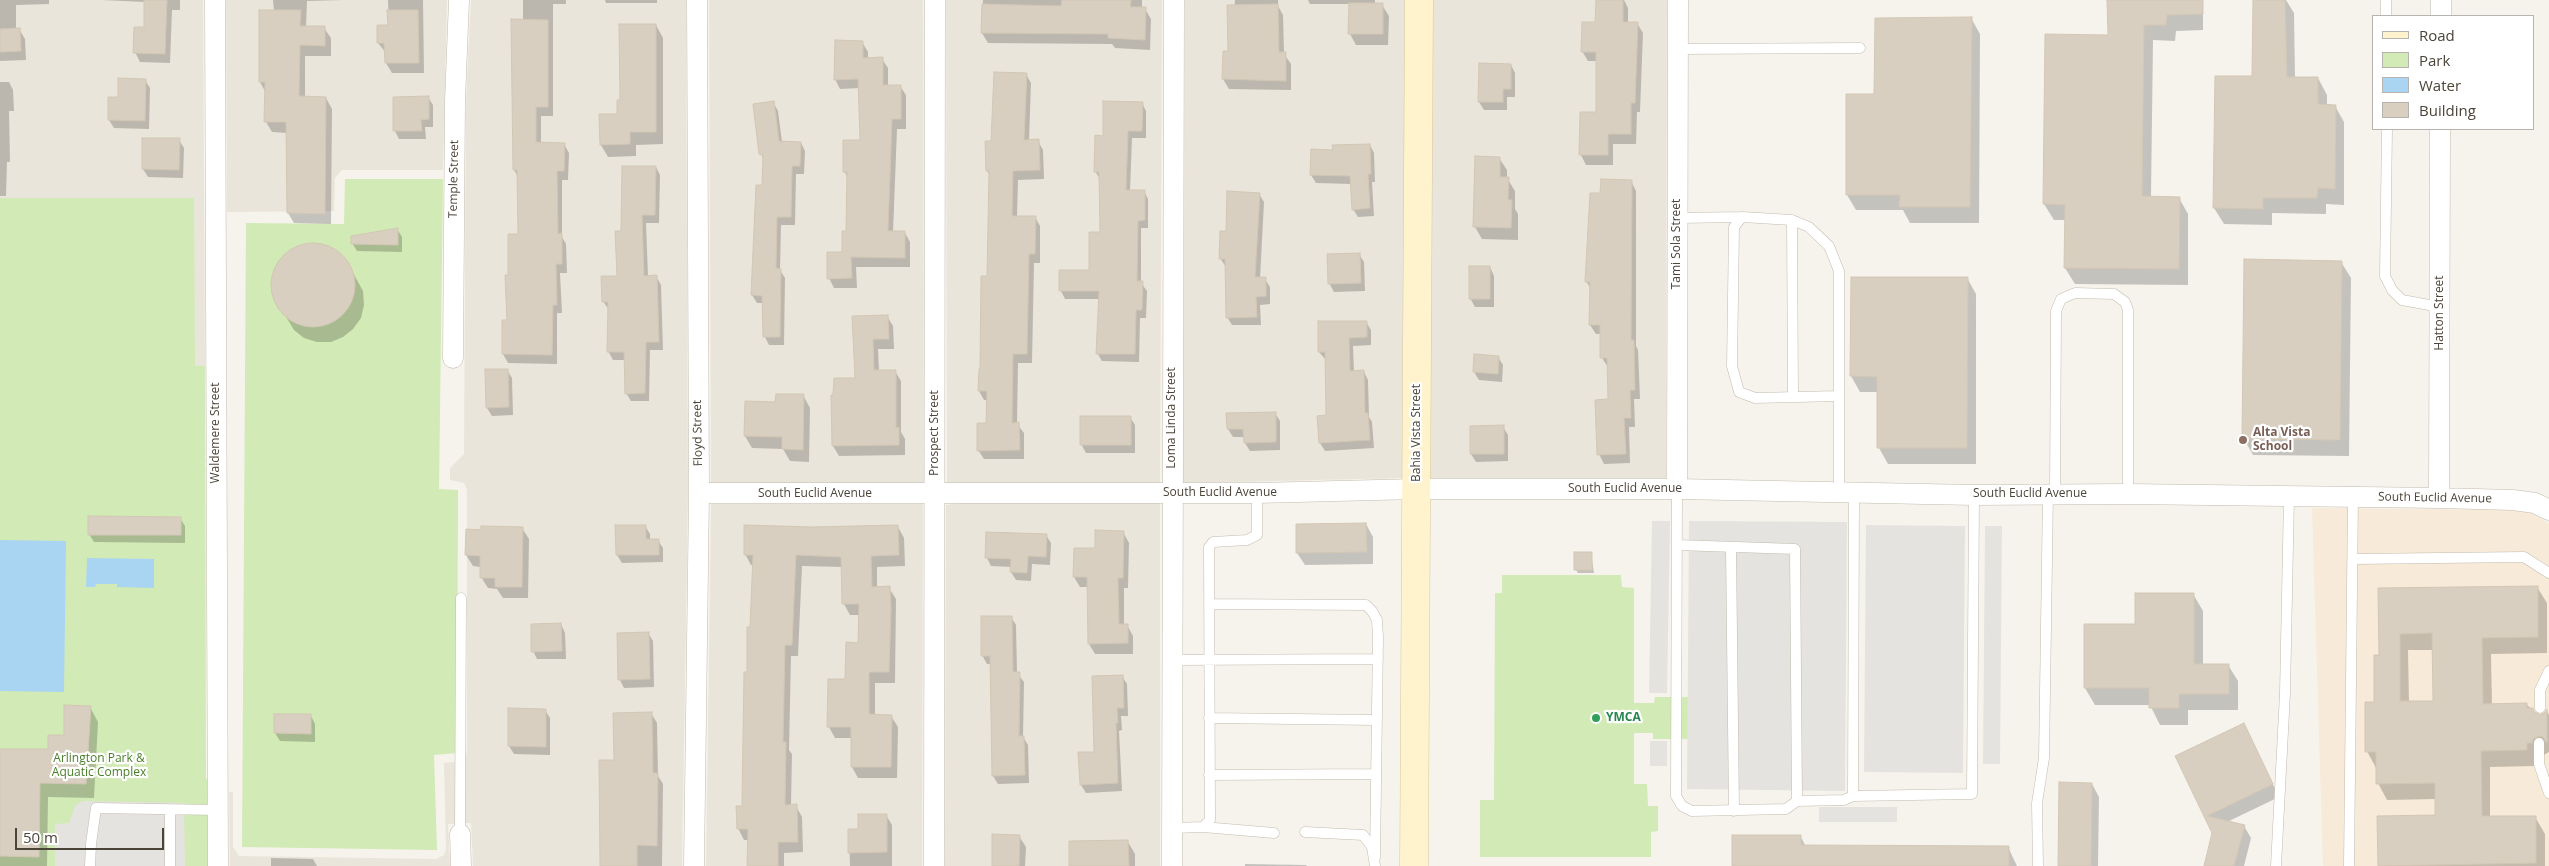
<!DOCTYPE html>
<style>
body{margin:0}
#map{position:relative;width:2549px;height:866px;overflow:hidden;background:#f6f3ec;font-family:"Open Sans",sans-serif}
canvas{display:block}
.legend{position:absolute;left:2372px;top:15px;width:162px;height:115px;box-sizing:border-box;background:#fff;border:1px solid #b7b4b0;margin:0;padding:6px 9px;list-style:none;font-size:15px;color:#4b4439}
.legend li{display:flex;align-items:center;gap:10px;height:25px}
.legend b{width:25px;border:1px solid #b7b4b0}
.scale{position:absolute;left:15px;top:828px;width:149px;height:22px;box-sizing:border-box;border:2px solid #4b4439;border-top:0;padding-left:6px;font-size:15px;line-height:18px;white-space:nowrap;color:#4b4439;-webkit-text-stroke:4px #fff;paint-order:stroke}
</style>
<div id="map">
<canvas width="2549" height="866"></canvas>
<ul class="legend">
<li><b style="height:6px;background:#fff3cd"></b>Road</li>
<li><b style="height:14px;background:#d2eab5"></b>Park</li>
<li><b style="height:14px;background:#a9d4f2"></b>Water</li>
<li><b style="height:14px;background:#d8cfc1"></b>Building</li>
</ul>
<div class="scale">50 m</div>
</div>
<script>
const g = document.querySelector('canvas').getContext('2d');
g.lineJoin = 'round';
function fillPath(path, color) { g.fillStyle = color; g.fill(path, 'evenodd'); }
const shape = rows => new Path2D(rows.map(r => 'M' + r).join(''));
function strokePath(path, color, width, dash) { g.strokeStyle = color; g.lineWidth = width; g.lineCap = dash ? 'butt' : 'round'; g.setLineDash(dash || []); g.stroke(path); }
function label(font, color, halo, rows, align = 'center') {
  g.font = font + ' "Open Sans",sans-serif'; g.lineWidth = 4.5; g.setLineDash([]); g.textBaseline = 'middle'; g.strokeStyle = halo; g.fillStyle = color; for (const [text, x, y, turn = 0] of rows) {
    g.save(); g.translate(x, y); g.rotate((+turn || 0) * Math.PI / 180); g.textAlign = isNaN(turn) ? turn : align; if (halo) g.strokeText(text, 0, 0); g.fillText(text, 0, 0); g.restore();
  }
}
fillPath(shape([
 [0,0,203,0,205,366,0,376],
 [226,0,447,0,443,170,342,170,335,178,334,211,227,212],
 [471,0,686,0,688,493,682,866,473,866,471,823,448,824,450,866,230,866,229,792,233,792,233,847,239,856,436,859,444,855,446,849,444,763,461,761,467,753,467,490,464,483,450,480,450,468,464,454,466,101],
 [709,0,923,0,924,484,711,483],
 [946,0,1162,0,1160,483,947,484],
 [1185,0,1408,0,1405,478,1183,483],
 [1431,0,1667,0,1666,478,1428,478],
 [962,503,1160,503,1160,866,945,866,946,505],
 [711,504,923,504,922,866,706,866]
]), '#eae5da');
fillPath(shape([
 [2312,508,2512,510,2531,513,2549,523,2549,866,2323,866]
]), '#f7ead8');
fillPath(shape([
 [345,179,443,179,439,489,458,490,457,753,434,755,437,850,242,847,246,223,344,224],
 [0,198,194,198,195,366,205,366,206,779,209,779,209,866,0,866],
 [1502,575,1621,575,1622,587,1634,588,1634,703,1654,703,1655,697,1697,697,1696,739,1653,739,1653,733,1634,733,1634,784,1647,784,1648,806,1658,806,1658,831,1651,832,1651,857,1480,857,1480,800,1494,800,1495,593,1502,593]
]), '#d2eab5');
fillPath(shape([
 [1652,521,1670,521,1667,693,1649,693],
 [1689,521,1847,522,1845,791,1687,789],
 [1866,525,1965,526,1963,773,1864,772],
 [1985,526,2002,526,2000,764,1983,764],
 [1650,741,1667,741,1667,766,1650,766],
 [83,801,184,803,185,866,55,866,55,824,69,823,75,806],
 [1819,807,1897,807,1897,822,1819,822]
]), '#e5e3e0');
fillPath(shape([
 [0,540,66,541,64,692,0,691],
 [87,558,154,559,154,588,117,587,117,584,96,584,95,587,86,587]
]), '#a9d4f2');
fillPath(shape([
 [0,0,49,0,49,4,16,5,16,29,19,29,25,39,26,60,0,61],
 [102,0,180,0,180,10,172,10,170,63,140,62,135,52,145,29,145,2],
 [273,0,344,0,307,1,306,28,324,28,331,38,331,56,305,56,305,97,326,98,332,109,331,224,294,223,288,213,288,133,272,132,266,122,266,93,260,82,274,11],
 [388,0,423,0,424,73,392,73,386,63,386,53,378,43,389,26],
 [523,0,566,0,566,4,553,4,553,116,541,116,541,143,564,144,569,153,568,180,562,180,562,237,566,244,567,273,560,273,562,313,557,313,557,364,508,363,503,354,504,321,508,321,509,276,519,235,518,177,514,170,523,21],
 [605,0,657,0,657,3,606,3],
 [983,0,1142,0,1142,9,1145,9,1151,19,1150,50,1115,48,1112,44,988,43,982,33],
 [1235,0,1278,0,1278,6,1283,15,1284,54,1291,64,1291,90,1229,89,1223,79,1230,52],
 [1308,0,1375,0,1375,4,1382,5,1389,16,1388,45,1356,45,1350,34,1350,4,1310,4],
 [1597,0,1624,0,1628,8,1628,23,1637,23,1643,33,1640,112,1637,112,1636,144,1613,144,1613,165,1586,165,1581,155,1597,113,1597,61,1588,61,1582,51,1597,23],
 [2109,0,2203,0,2203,30,2176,31,2175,41,2153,40,2151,197,2179,198,2188,214,2188,285,2075,284,2065,268,2066,220,2054,220,2044,204,2109,36],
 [2254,0,2286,0,2294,13,2295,78,2318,78,2327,95,2327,106,2335,106,2344,122,2344,205,2326,204,2326,214,2272,213,2272,225,2224,224,2214,208,2253,77],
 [1971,18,1980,34,1979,223,1910,223,1903,210,1856,210,1847,195,1876,95],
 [656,25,663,38,663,144,636,145,636,156,608,157,601,145,619,115,621,101],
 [862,42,868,52,868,59,882,59,888,68,888,86,900,86,906,95,906,129,897,129,893,233,905,233,910,242,910,267,856,267,857,288,834,288,829,278,843,253,847,232,848,178,844,171,861,142,860,88,840,89,835,79],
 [1511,65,1515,73,1515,97,1507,97,1507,110,1484,110,1479,102],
 [1026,74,1031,83,1029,141,1038,141,1043,150,1044,179,1018,180,1017,217,1035,217,1040,226,1040,263,1034,263,1032,363,1018,363,1017,424,1024,433,1024,459,984,459,978,450,987,424,988,400,984,400,979,391,988,277,990,175,987,171,993,142],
 [145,80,150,88,149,129,114,128,109,120,119,99],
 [0,82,9,82,13,90,14,111,9,111,10,162,7,162,6,196,0,196],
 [428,97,433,105,433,127,425,127,426,139,399,139,395,131],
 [773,102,778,111,782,142,801,143,805,151,804,174,796,174,795,225,781,225,780,270,785,278,784,345,769,345,765,337,764,303,757,303,752,295,763,186,764,160,761,154],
 [1142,103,1146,111,1146,138,1132,138,1130,191,1144,191,1148,199,1148,228,1141,228,1141,283,1147,291,1146,318,1140,318,1139,362,1102,361,1097,353,1100,299,1065,299,1061,291,1091,271,1101,233,1100,179,1095,171,1104,137],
 [179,140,184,148,183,178,148,177,143,169],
 [1370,145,1374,153,1375,182,1372,182,1374,216,1358,217,1353,209,1351,184,1316,183,1311,175,1334,151],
 [1499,158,1507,170,1507,178,1515,191,1515,209,1518,214,1518,240,1482,239,1475,227],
 [656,167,660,175,659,223,646,223,648,277,656,276,661,285,663,350,650,350,649,401,631,401,626,393,625,360,613,360,608,351,609,310,603,301,618,277,623,232],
 [1631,181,1636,191,1636,346,1638,350,1640,399,1634,399,1635,427,1629,427,1630,463,1604,464,1599,454,1609,401,1608,367,1602,358,1601,334,1596,334,1590,325,1591,289,1586,281,1602,194],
 [1259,194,1264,202,1260,279,1265,279,1270,287,1270,304,1260,305,1261,325,1232,325,1227,317,1226,267,1220,258,1227,233],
 [397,229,402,237,402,252,357,251,352,243],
 [313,244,326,246,338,252,347,262,363,291,364,305,361,318,353,329,343,337,331,342,317,342,304,338,294,330,277,302,273,289,274,275,279,263,288,253,300,246],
 [1359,254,1364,262,1365,291,1334,292,1329,283],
 [2341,262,2351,278,2349,456,2253,455,2244,439],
 [1490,267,1494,276,1494,307,1475,307,1470,298],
 [1967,278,1976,294,1976,464,1888,464,1879,448,1879,392,1860,392,1851,376],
 [887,316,893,326,894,349,878,349,879,371,895,371,901,381,901,432,905,439,905,455,839,456,833,446,856,380,854,318],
 [1366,322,1371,330,1371,345,1353,346,1354,372,1364,372,1368,380,1369,417,1372,422,1374,448,1325,451,1320,443,1319,417,1328,417,1326,360,1319,352],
 [1498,357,1503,365,1502,382,1479,380,1474,372],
 [507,370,512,378,513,415,492,416,487,408],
 [803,395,810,408,809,462,790,461,783,449,752,448,745,436,776,403],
 [1275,413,1280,421,1280,450,1250,451,1245,443,1245,437,1233,437,1228,429],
 [1130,417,1135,425,1135,453,1086,453,1081,444],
 [1503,427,1508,435,1508,461,1476,462,1471,454],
 [180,518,185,526,185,543,94,542,89,534],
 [1366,524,1373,537,1373,564,1305,565,1297,553,1297,525],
 [645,526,650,534,650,540,658,540,663,548,663,562,622,563,617,555],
 [898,527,904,538,905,566,877,567,877,588,889,588,896,599,895,683,875,683,875,716,891,716,898,727,897,778,858,778,852,767,852,738,835,738,829,727,860,644,860,615,850,615,844,604,843,567,802,566,798,656,791,656,789,750,792,754,791,806,796,806,802,817,803,852,784,853,784,866,749,866,749,840,744,840,738,828,743,807,754,565,751,565,745,554,813,528],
 [522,528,529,539,528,598,503,598,497,589,488,588,481,577,481,567,473,566,466,555,467,530],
 [1123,532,1129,543,1128,588,1124,588,1124,625,1127,625,1133,636,1133,654,1095,654,1089,644,1088,587,1080,587,1074,577,1096,550],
 [1046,535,1051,543,1050,565,1032,564,1031,581,1016,580,1011,572,1012,567,991,566,987,558],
 [1591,553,1594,573,1578,573,1576,570],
 [2537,587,2547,603,2547,653,2491,654,2492,705,2526,704,2539,716,2547,711,2549,715,2549,752,2542,756,2536,766,2490,767,2490,818,2535,817,2545,834,2545,866,2379,866,2379,817,2437,817,2436,799,2387,800,2378,783,2376,768,2367,751,2381,656,2380,589],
 [2408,650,2433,650,2434,702,2409,702],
 [2193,594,2203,611,2203,665,2228,665,2238,681,2238,710,2188,710,2188,725,2160,725,2150,705,2095,705,2085,688,2085,625,2136,625],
 [1011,617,1016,625,1017,673,1024,682,1023,737,1028,745,1029,783,998,784,993,776,992,664,987,664,982,655],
 [561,624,565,633,566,659,537,659,533,651],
 [648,633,653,641,654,687,624,688,620,680],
 [1122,676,1127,684,1128,716,1121,716,1122,730,1119,731,1122,791,1086,793,1081,785,1095,753],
 [90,707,98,722,94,798,48,797,47,866,0,866,0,750,49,750,65,737],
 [510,710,545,710,550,718,550,755,514,754,509,746],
 [651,713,657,723,658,776,663,784,662,866,600,866,615,761],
 [276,715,311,716,315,724,315,742,280,741,275,733],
 [2250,737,2279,797,2227,822,2244,826,2251,838,2244,866,2205,866,2213,833,2177,757],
 [2092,784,2099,797,2098,866,2059,866],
 [886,815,892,825,892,866,850,866,849,830,859,830],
 [1019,836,1026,847,1025,866,993,866],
 [1801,837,1806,847,2008,847,2017,866,1734,866],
 [1128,842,1135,854,1135,866,1070,866],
 [271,858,313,859,317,866,271,866],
 [1245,864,1306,865,1307,866,1245,866]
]), '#0003');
const building = shape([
 [144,0,167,0,165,54,133,53,134,27,144,27,144,0],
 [1062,0,1131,0,1130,7,1146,7,1145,40,1108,38,1108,34,981,33,982,4,1061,6,1062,0],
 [1596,0,1623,0,1623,22,1638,22,1635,103,1631,103,1631,134,1608,134,1608,155,1579,155,1580,112,1596,112,1596,52,1581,52,1582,22,1595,22,1596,0],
 [2107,0,2203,0,2203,14,2167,15,2166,25,2144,25,2142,196,2180,197,2179,269,2064,268,2065,205,2043,204,2045,34,2108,35,2107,0],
 [2253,0,2285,0,2287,77,2318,77,2318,104,2336,105,2335,189,2318,188,2317,198,2263,198,2263,209,2213,208,2215,76,2252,76,2253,0],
 [1349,3,1383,3,1383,34,1348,34,1349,3],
 [1278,4,1279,52,1286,52,1286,81,1222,79,1223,51,1228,51,1227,5,1278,4],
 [259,10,301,10,300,26,325,26,325,46,300,45,299,96,326,97,325,214,287,213,286,122,264,122,265,82,259,82,259,10],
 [387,10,418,10,419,63,385,63,384,43,377,43,377,25,388,25,387,10],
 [1972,17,1970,207,1899,207,1900,195,1846,195,1846,94,1874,94,1875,18,1972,17],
 [511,19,548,20,548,107,536,107,536,142,565,143,564,171,557,171,558,234,562,233,562,264,556,264,557,305,553,305,552,355,502,354,502,320,507,320,505,275,508,275,508,234,518,234,517,170,513,170,511,19],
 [619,24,656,24,656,132,630,132,630,144,600,145,599,114,617,114,617,100,620,100,619,24],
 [20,28,21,51,0,52,0,29,20,28],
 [835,40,863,41,863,58,883,57,883,85,901,85,901,119,892,119,888,231,905,231,905,258,851,257,852,278,827,279,827,252,842,252,842,231,846,231,847,172,843,172,843,140,860,140,858,79,834,80,835,40],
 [1479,63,1511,64,1511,89,1503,89,1503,102,1478,102,1479,63],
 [994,72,1027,73,1024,140,1039,139,1040,170,1013,171,1012,216,1036,216,1035,254,1029,254,1027,354,1013,354,1012,423,1019,422,1020,450,977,451,977,423,986,423,987,391,978,391,979,369,980,369,981,276,987,276,989,171,986,171,985,141,991,141,994,72],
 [118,78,146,79,145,121,108,120,108,97,118,97,118,78],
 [429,96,429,119,421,120,422,131,393,131,393,97,429,96],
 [774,101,779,141,801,142,800,166,792,166,791,217,777,217,776,268,781,269,780,337,763,337,762,296,751,295,756,185,762,185,763,155,759,154,753,104,774,101],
 [1103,101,1143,102,1142,131,1128,131,1126,190,1145,190,1145,220,1138,221,1137,281,1143,281,1142,310,1136,310,1135,354,1096,354,1099,291,1059,291,1059,270,1089,270,1089,232,1100,232,1099,172,1094,172,1095,135,1103,136,1103,101],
 [142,138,180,138,179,170,142,169,142,138],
 [1370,144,1371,174,1368,174,1370,208,1352,210,1350,176,1310,175,1311,149,1333,150,1332,145,1370,144],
 [1475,156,1500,157,1500,177,1509,177,1508,200,1512,200,1511,228,1473,227,1475,156],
 [622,166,656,166,655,215,642,215,644,276,657,275,659,342,646,342,645,393,625,394,624,352,607,352,608,302,602,302,601,276,617,276,615,231,621,231,622,166],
 [1601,179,1632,180,1631,340,1634,340,1635,390,1630,390,1631,418,1624,418,1626,454,1597,455,1595,400,1608,399,1607,358,1600,358,1600,325,1589,325,1590,282,1585,282,1590,193,1600,193,1601,179],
 [1227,191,1260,193,1255,277,1266,277,1266,296,1256,297,1257,317,1226,318,1225,259,1219,259,1220,231,1226,231,1227,191],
 [398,228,398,245,351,244,351,236,398,228],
 '271 285a42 42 0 1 1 84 0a42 42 0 1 1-84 0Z',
 [1360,253,1361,283,1328,284,1327,254,1360,253],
 [2244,259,2342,261,2340,440,2242,439,2244,259],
 [1469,266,1490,266,1490,299,1469,299,1469,266],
 [1851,277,1968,277,1967,448,1877,448,1877,377,1850,376,1851,277],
 [888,315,889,339,873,339,874,370,896,370,896,428,899,427,899,445,832,446,831,395,833,395,834,378,855,378,852,316,888,315],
 [1318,321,1367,321,1367,337,1349,338,1350,371,1364,370,1365,413,1368,413,1370,440,1319,443,1317,416,1326,415,1325,352,1318,352,1318,321],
 [1474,354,1499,356,1498,374,1473,372,1474,354],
 [485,369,508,369,509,407,486,408,485,369],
 [776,394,804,394,803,450,782,449,782,437,744,436,745,401,775,402,776,394],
 [1276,412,1276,442,1244,443,1243,429,1227,429,1226,413,1276,412],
 [1080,416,1131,416,1131,445,1080,445,1080,416],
 [1504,425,1504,454,1470,454,1470,426,1504,425],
 [88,516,181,517,181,535,88,535,88,516],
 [1366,523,1367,552,1296,553,1296,524,1366,523],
 [615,525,646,525,646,539,659,539,659,555,616,555,615,525],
 [744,525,813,527,898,525,899,555,871,556,872,587,890,586,891,609,889,672,869,672,869,714,892,715,891,767,851,767,851,727,827,727,828,679,845,679,846,642,858,643,859,604,842,604,841,557,796,555,792,645,785,645,783,742,786,742,785,805,797,804,798,842,778,842,778,866,747,866,748,829,737,829,736,806,742,806,744,672,747,672,747,627,750,627,753,555,744,555,744,525],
 [481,526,523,527,522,587,495,587,495,578,480,578,480,556,465,555,466,529,481,530,481,526],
 [1095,530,1124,531,1123,578,1118,578,1119,624,1128,624,1128,643,1088,644,1087,577,1073,577,1074,548,1095,548,1095,530],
 [986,532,1047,534,1046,557,1028,556,1027,573,1010,572,1011,559,985,558,986,532],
 [1574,552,1592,552,1592,570,1574,570,1574,552],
 [2538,586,2538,637,2482,638,2483,704,2527,703,2527,708,2533,708,2534,712,2540,715,2544,714,2547,709,2547,743,2543,737,2539,736,2533,739,2532,743,2527,743,2527,750,2481,751,2482,816,2536,816,2536,863,2378,866,2377,816,2435,815,2435,783,2376,784,2376,752,2365,752,2365,702,2374,702,2374,655,2379,655,2378,588,2538,586],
 [2432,633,2433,701,2400,701,2400,634,2432,633],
 [2135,593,2194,593,2194,664,2229,664,2229,694,2179,694,2179,708,2149,708,2149,688,2084,688,2084,624,2135,624,2135,593],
 [981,616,1012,616,1013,672,1020,672,1019,736,1024,736,1025,775,992,776,990,656,981,656,981,616],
 [561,623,562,651,531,652,531,624,561,623],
 [649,632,650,679,618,680,617,633,649,632],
 [1123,675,1124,708,1117,708,1118,723,1116,723,1118,783,1080,785,1078,752,1094,752,1092,676,1123,675],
 [64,705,91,706,86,784,40,783,39,857,0,856,0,749,48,749,48,735,64,735,64,705],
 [508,708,546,709,546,747,508,746,508,708],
 [652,712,653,773,658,773,657,846,637,845,637,866,600,866,599,760,614,760,613,713,652,712],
 [274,714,311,714,311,734,274,733,274,714],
 [2244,723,2273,784,2207,816,2245,825,2234,866,2204,866,2212,833,2175,756,2244,723],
 [2059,782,2092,783,2091,866,2058,866,2059,782],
 [858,814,887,814,887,852,848,853,848,829,858,829,858,814],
 [992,834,1020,835,1019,866,992,866,992,834],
 [1732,835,1801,835,1801,845,2009,846,2009,866,1732,866,1732,835],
 [1128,840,1129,866,1069,866,1069,841,1128,840]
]);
fillPath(building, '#d8cfc1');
strokePath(building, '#d3c7b4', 1);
const lane = shape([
 [2386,0,2386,16],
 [1678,49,1860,48],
 [2387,129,2385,276,2392,290,2402,300,2440,307],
 [1742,217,1734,227,1732,366,1739,392,1755,398,1839,396],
 [1677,218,1742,217,1792,220,1809,227,1829,246,1839,271,1839,492],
 [1792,220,1793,397],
 [1677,489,1676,796,1682,806,1692,811,1786,809,1797,801,1844,800,1853,796,1972,794,1974,495],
 [2055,494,2056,311,2061,299,2075,293,2114,294,2125,302,2128,310,2128,494],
 [1677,545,1795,549,1797,801],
 [1731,547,1734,811],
 [2354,559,2524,557,2549,573],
 [1209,604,1366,605,1372,611,1377,620,1378,637,1375,858],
 [1172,660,1378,659],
 [2540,708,2540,690,2549,671],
 [1209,718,1377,720],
 [2539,743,2539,764,2549,793],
 [1209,775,1376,774],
 [1853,796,1854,493],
 [1203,827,1274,833],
 [1172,828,1203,827,1210,820,1209,547,1213,542,1247,540,1257,535,1257,493],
 [1305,832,1363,835,1372,847,1375,866],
 [460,834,461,598],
 [90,866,91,844,96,808,218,810],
 [170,866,170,810],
 [2038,866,2037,803,2044,758,2048,494],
 [2276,866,2285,693,2289,497],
 [2349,866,2353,497]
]);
const street = shape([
 [215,0,218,866],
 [2441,16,2441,0],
 [453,358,455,101,459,0],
 [1677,489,1678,0],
 [699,493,1257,493,1417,489,1677,489,1974,495,2128,494,2439,498,2513,500,2535,503,2549,510],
 [2439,498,2440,129],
 [460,834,461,866],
 [694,866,699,493,697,0],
 [934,866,935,0],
 [1172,866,1174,0]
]);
const secondary = shape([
 [1414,866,1419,0]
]);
strokePath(lane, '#c2bbae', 11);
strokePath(street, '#c2bbae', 21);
strokePath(secondary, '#d6c79b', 29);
strokePath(lane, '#fff', 10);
strokePath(street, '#fff', 20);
strokePath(secondary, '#fff3cd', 28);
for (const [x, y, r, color] of [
 [2243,440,5,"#8d6e63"],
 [1596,718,5,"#2e9e5b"]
]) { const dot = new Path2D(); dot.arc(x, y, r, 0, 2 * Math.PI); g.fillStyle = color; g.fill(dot); strokePath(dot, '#fff', 2); }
label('12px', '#4b4439', '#fff', [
 ["Temple Street",454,179,-89],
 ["Tami Sola Street",1677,244,-90],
 ["Hatton Street",2440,313,-90],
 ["Loma Linda Street",1172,418,-90],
 ["Waldemere Street",216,433,-90],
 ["Floyd Street",698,433,-91],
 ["Prospect Street",935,433,-90],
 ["Bahia Vista Street",1417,433,-90],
 ["South Euclid Avenue",1625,489],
 ["South Euclid Avenue",1220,493],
 ["South Euclid Avenue",815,494],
 ["South Euclid Avenue",2030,494],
 ["South Euclid Avenue",2435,498,1]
]);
label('bold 12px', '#785e54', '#fff', [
 ["Alta Vista",2253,433],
 ["School",2253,447]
], 'left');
label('bold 12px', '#27864d', '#fff', [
 ["YMCA",1606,718]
], 'left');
label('12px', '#4a7f2a', '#fff', [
 ["Arlington Park &",99,759],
 ["Aquatic Complex",99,773]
]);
</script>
